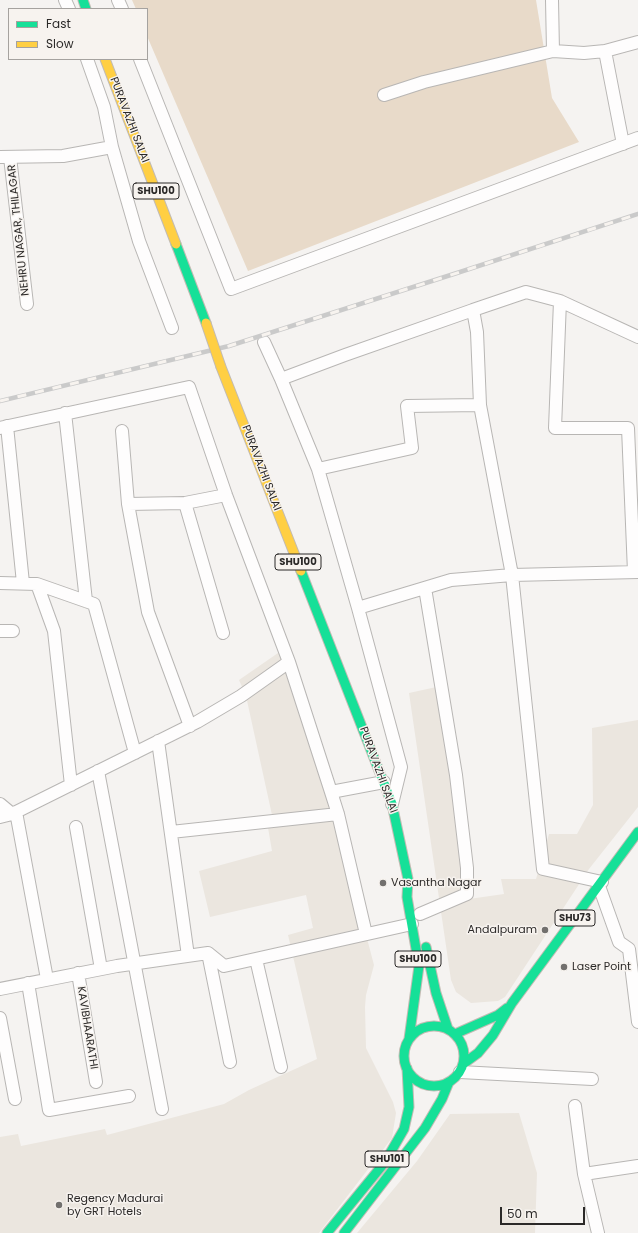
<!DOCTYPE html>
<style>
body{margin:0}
#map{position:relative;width:638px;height:1233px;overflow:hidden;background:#f5f3f1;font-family:Poppins,sans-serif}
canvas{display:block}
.legend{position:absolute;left:8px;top:8px;width:140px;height:52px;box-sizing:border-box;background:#f7f3ef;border:1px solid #a5a29f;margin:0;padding:5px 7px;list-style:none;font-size:12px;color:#2b2928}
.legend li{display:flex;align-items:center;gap:8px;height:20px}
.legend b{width:20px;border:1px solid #a5a29f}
.scale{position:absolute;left:500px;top:1207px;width:85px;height:18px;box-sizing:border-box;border:2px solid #2b2928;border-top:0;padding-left:5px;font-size:12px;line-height:14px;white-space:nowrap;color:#2b2928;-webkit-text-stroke:3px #f7f3ef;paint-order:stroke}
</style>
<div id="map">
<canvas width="638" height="1233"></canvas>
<ul class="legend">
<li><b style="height:5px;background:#16e098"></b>Fast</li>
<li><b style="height:5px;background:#ffcf43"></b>Slow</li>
</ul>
<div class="scale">50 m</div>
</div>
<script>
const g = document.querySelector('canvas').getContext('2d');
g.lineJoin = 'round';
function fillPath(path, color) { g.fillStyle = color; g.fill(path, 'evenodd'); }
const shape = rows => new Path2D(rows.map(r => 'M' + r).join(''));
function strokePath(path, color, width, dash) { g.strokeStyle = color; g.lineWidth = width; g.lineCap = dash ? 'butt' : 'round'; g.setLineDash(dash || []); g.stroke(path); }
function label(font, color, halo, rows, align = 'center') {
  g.font = font + ' Poppins,sans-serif'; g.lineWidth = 3; g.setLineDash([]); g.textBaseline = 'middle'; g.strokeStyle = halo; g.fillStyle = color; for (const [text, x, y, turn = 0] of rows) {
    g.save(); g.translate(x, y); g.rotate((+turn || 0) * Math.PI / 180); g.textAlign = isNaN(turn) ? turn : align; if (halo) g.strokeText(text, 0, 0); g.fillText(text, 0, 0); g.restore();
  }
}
fillPath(shape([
 [280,646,317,749,374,965,366,995,365,1007,366,1048,393,1102,396,1113,392,1138,319,1233,0,1233,0,1137,18,1134,21,1146,105,1129,107,1135,224,1104,249,1090,317,1059,288,935,313,928,306,895,210,917,199,871,272,851,266,816,272,815,246,696,239,680,278,653],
 [441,686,469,899,504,894,501,879,536,879,549,834,577,834,593,805,592,728,638,720,638,807,589,869,505,997,498,1001,471,1003,456,992,451,980,409,693],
 [519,1113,537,1173,535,1233,357,1233,417,1161,450,1114]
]), '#ebe6df');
fillPath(shape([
 [132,0,536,0,552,98,579,142,248,271,147,36,147,9,136,9]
]), '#e8dac9');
const street = shape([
 [65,0,69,9],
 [118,0,122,9],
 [553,51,584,53,605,51,638,42],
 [605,51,623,144],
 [140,59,231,289,638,138],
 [384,95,424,82,553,51,552,0],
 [112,147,139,241,172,328],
 [0,157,63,156,112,147,104,107,87,59],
 [10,157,27,304],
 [560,301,555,428,628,428,634,572],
 [473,310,526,292,560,301,638,337],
 [264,342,281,379],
 [65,413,86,601],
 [7,426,23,583],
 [0,428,189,387,226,495,289,662,331,792,338,814,366,934],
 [122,431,128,504,148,612,190,726],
 [318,469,281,379,345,355,473,310,477,332,480,405,512,575,543,869,602,882],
 [185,503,223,633],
 [128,504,185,503,226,495],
 [0,583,37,584,94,604,135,753],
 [37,584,54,631,71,785],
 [358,608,451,580,512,575,638,572],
 [0,631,13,631],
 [158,741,188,956],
 [98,771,162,1109],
 [331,792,384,782],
 [0,804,12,814],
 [392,804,401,767,358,608,318,469,412,448,407,406,480,405],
 [16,812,47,979],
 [0,817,12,814,197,722,241,696,289,662],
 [76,827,101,969],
 [171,832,338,814],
 [599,886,619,942,629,949,638,1022],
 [420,914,467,894,467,868,456,775,425,588],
 [208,953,230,1062],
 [256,959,281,1067],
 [78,973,96,1082],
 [28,983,49,1110,129,1096],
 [0,989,117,966,208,953,224,966,412,924],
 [0,1018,15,1099],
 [460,1072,592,1079],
 [575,1106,584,1174],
 [598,1233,584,1174,638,1166]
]);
const fast = shape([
 [83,0,86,9],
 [176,244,206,323],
 [301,571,392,804,408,879,407,897,419,966,409,1039],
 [426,947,436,993,448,1029],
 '404 1056a30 30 0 1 1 60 0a30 30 0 1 1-60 0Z',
 [455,1034,498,1015,507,1008],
 [463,1064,478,1053,493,1035,512,1003,638,832],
 [327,1233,385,1162,404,1129,409,1107,407,1068],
 [344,1233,425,1128,442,1099,449,1082]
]);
const slow = shape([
 [105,59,176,244],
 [221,367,301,571]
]);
strokePath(street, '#b8b6b4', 14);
strokePath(fast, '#c2bbb3', 11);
strokePath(slow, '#c2bbb3', 11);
strokePath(street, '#fefdfd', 12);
strokePath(fast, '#16e098', 9);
strokePath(slow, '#ffcf43', 9);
const rail = shape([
 [0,401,229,346,460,272,638,214]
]);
strokePath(rail, '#cacaca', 4.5);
strokePath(rail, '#f7f3ef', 3, [9]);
const slowBridge = shape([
 [206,323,221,367]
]);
strokePath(slowBridge, '#c2bbb3', 11, []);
strokePath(slowBridge, '#ffcf43', 9);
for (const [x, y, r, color] of [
 [383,883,4,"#72706e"],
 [545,930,4,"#72706e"],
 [564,967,4,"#72706e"],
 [59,1205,4,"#72706e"]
]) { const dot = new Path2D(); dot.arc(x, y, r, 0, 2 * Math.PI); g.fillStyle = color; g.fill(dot); strokePath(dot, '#f7f3ef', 1.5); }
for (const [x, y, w] of [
 [156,191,46],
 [298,562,46],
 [575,918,40],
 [418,959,46],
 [387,1159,44]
]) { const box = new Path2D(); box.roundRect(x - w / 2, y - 8, w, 16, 3); g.fillStyle = '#f7f3ef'; g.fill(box); strokePath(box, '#2b2928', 1); }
label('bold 10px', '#2b2928', null, [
 ["SHU100",156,191],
 ["SHU100",298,562],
 ["SHU73",575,918],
 ["SHU100",418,959],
 ["SHU101",387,1159]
]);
label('11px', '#2b2928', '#f7f3ef', [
 ["PURAVAZHI SALAI",129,120,69],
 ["NEHRU NAGAR, THILAGAR",19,230,-96],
 ["PURAVAZHI SALAI",261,468,69],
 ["PURAVAZHI SALAI",378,770,70],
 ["KAVIBHAARATHI",87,1028,81]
]);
label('11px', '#2b2928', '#f7f3ef', [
 ["Vasantha Nagar",391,883],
 ["Andalpuram",537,930,"right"],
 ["Laser Point",572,967],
 ["Regency Madurai",67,1199],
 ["by GRT Hotels",67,1212]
], 'left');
</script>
